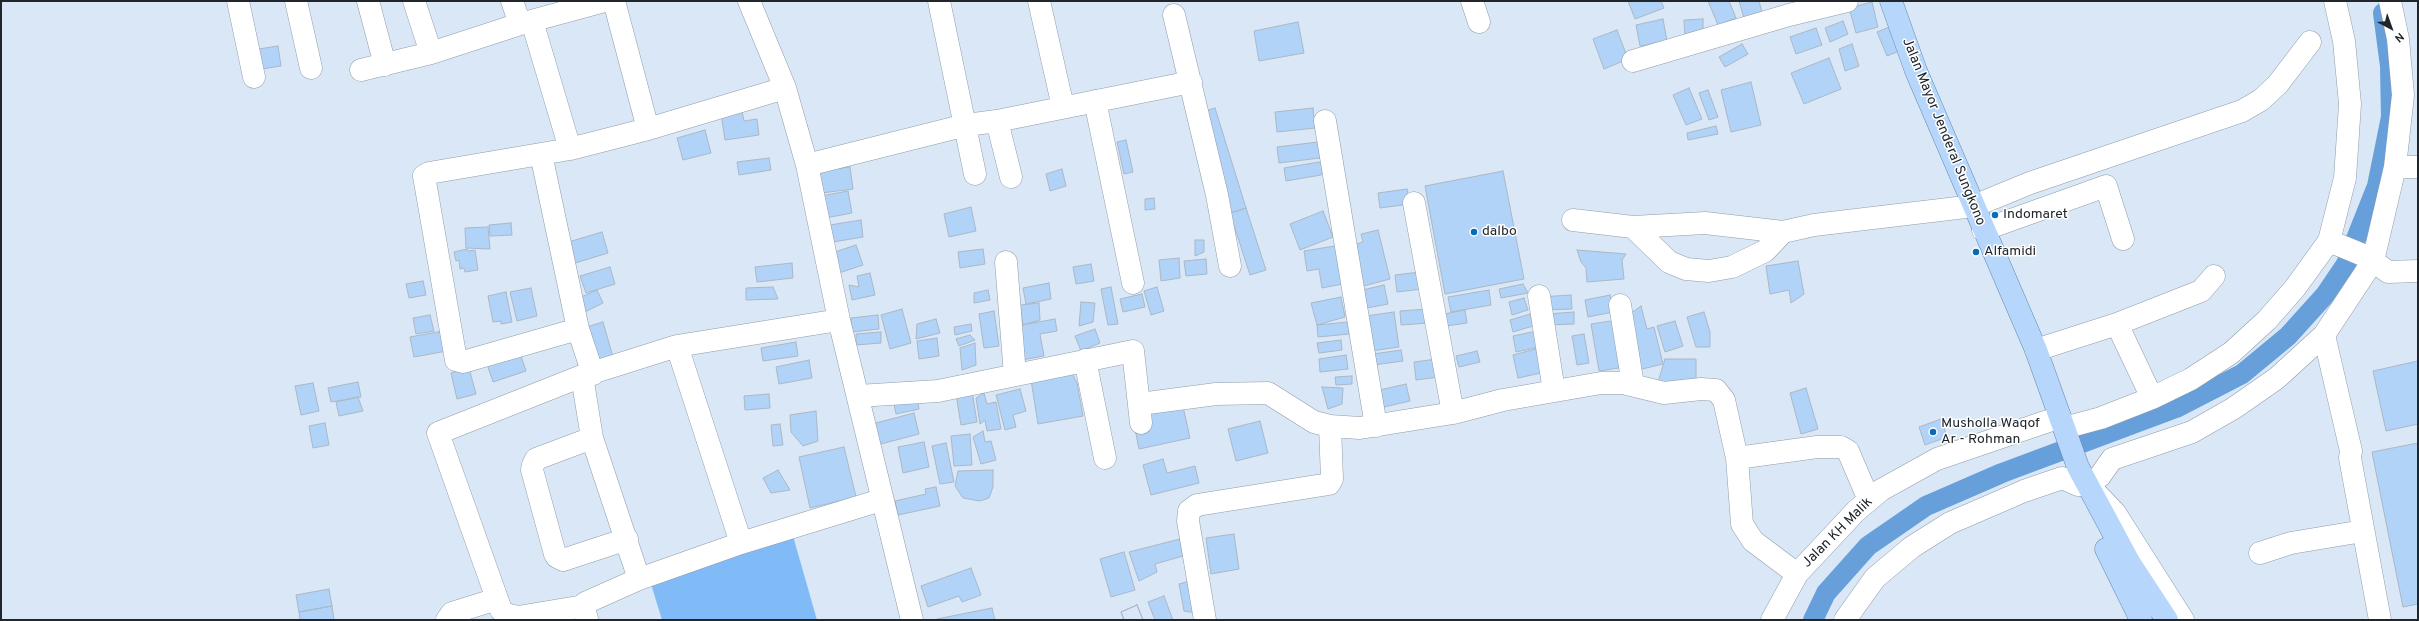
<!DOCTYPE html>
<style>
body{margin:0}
#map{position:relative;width:2419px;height:621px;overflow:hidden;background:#d9e7f6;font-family:Overpass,sans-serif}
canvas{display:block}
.frame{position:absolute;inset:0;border:2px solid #21262c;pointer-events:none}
.north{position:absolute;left:2371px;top:8px;width:40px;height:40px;-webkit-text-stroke:3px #fff;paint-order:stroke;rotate:139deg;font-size:11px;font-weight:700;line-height:16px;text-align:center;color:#21262c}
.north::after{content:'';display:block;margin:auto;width:14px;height:18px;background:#21262c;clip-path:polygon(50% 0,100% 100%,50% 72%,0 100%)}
</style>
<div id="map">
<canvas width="2419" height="621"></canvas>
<div class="frame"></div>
<div class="north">N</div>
</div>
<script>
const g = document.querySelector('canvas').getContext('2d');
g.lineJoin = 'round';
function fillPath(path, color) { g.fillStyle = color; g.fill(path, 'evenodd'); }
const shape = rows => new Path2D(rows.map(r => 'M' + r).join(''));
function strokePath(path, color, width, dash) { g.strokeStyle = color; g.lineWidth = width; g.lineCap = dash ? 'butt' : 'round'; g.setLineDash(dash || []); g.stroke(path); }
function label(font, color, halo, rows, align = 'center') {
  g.font = font + ' Overpass,sans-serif'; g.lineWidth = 3; g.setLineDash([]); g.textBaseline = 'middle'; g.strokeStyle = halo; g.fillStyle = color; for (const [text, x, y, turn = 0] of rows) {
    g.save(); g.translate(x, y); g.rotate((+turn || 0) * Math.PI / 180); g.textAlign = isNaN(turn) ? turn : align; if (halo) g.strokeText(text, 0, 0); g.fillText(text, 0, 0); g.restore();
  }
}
fillPath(shape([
 [793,536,817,620,662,620,651,584]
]), '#81bbf7');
strokePath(shape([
 [1813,620,1826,593,1868,546,1926,506,2002,473,2176,408,2242,374,2288,336,2325,295,2346,264,2377,186,2391,117,2390,66,2383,13]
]), '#669fda', 20);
const building = shape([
 [1628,1,1661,1,1664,8,1635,19,1628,1],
 [1708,1,1729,1,1736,18,1718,25,1708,1],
 [1739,1,1759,1,1762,12,1744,18,1739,1],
 [1872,2,1878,27,1856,33,1849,8,1872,2],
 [1663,19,1667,41,1640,46,1636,25,1663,19],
 [1703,19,1703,38,1685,38,1684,20,1703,19],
 [1843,21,1848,34,1830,42,1825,28,1843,21],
 [1298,22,1304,53,1259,61,1254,31,1298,22],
 [1894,25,1904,49,1887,56,1877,32,1894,25],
 [1816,28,1822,45,1796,54,1790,37,1816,28],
 [1617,30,1628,59,1604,69,1593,39,1617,30],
 [1742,44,1748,54,1725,67,1719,57,1742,44],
 [1852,44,1859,66,1845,71,1839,49,1852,44],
 [278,46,281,66,255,70,252,50,278,46],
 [1829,58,1841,89,1804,104,1791,73,1829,58],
 [1751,82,1761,125,1731,132,1721,90,1751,82],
 [1689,88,1702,119,1686,125,1673,95,1689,88],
 [1708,90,1718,117,1709,120,1699,93,1708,90],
 [1215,108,1246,208,1231,213,1200,113,1215,108],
 [1313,108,1315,128,1277,132,1275,112,1313,108],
 [742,111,744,121,757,119,759,135,725,140,721,114,742,111],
 [1716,126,1718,134,1688,140,1687,133,1716,126],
 [705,130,711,153,683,160,677,138,705,130],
 [1126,140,1133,172,1124,174,1117,142,1126,140],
 [1318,142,1320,158,1279,163,1277,147,1318,142],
 [769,158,771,170,739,175,737,162,769,158],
 [1319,162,1324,168,1321,175,1286,181,1284,168,1319,162],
 [850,167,853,189,822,193,819,171,850,167],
 [1062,169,1066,186,1050,191,1046,174,1062,169],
 [1503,171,1524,279,1445,294,1425,186,1503,171],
 [1407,189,1410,204,1380,208,1378,193,1407,189],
 [848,191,852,213,825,218,821,196,848,191],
 [1154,198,1155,209,1145,210,1145,199,1154,198],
 [971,207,976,231,949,237,944,214,971,207],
 [1246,208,1266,270,1250,275,1230,213,1246,208],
 [1323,211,1333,237,1300,250,1290,224,1323,211],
 [861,220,863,237,833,242,830,225,861,220],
 [511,223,512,235,490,236,489,225,511,223],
 [488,227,490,249,466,248,465,228,488,227],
 [1378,230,1390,279,1360,287,1350,246,1363,242,1361,234,1378,230],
 [602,232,608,253,572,264,565,243,602,232],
 [1195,240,1204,240,1204,252,1195,256,1195,240],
 [856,245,863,265,836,274,829,254,856,245],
 [1341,245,1348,283,1322,288,1319,269,1307,271,1304,251,1341,245],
 [467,249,468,251,475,250,478,270,465,272,464,268,460,269,459,260,456,261,454,252,467,249],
 [983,249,985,264,960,268,958,252,983,249],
 [1577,250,1626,254,1622,260,1624,279,1587,282,1586,268,1581,262,1577,250],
 [1179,258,1180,278,1161,281,1159,260,1179,258],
 [1206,259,1207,274,1186,276,1184,261,1206,259],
 [1798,261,1804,294,1791,303,1789,290,1770,294,1766,266,1798,261],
 [792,263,793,278,757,282,755,267,792,263],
 [1091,264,1094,281,1076,284,1073,267,1091,264],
 [610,267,615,284,586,293,580,276,610,267],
 [1420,272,1422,289,1397,292,1395,275,1420,272],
 [870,273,875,295,852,300,849,285,859,287,857,276,870,273],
 [423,281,426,295,409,298,406,284,423,281],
 [1049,283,1051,299,1026,304,1023,288,1049,283],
 [1523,284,1528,293,1501,298,1499,289,1523,284],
 [1384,285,1388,304,1362,309,1358,291,1384,285],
 [773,287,778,299,746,300,746,288,773,287],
 [1111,287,1118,324,1108,325,1101,289,1111,287],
 [1157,287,1164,311,1151,315,1144,291,1157,287],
 [531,288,537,316,517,321,510,292,531,288],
 [597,290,603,303,585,312,579,298,597,290],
 [988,290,990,300,974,303,974,293,988,290],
 [1489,290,1491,305,1451,312,1448,297,1489,290],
 [506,292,512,322,501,324,501,321,493,322,488,296,506,292],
 [1142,294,1145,307,1123,312,1120,299,1142,294],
 [1571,295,1572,309,1546,310,1540,297,1571,295],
 [1610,295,1613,312,1588,317,1585,300,1610,295],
 [1341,297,1345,317,1317,325,1311,303,1341,297],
 [1524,298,1528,310,1512,315,1509,302,1524,298],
 [1081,302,1095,303,1093,322,1079,326,1081,302],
 [1039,303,1040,320,1023,325,1020,305,1039,303],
 [1641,306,1647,329,1654,327,1663,364,1638,370,1626,317,1641,306],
 [902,309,911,343,890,349,881,315,902,309],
 [1427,309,1428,323,1401,325,1400,311,1427,309],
 [1465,310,1467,323,1446,326,1444,314,1465,310],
 [994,311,999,346,984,348,979,314,994,311],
 [1394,312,1399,347,1372,351,1366,316,1394,312],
 [1574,312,1574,324,1548,325,1548,314,1574,312],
 [1704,312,1710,332,1710,347,1696,347,1687,317,1704,312],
 [1530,314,1533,326,1513,332,1510,320,1530,314],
 [430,315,434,331,416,334,413,318,430,315],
 [878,315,879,329,852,332,851,318,878,315],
 [936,319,940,333,916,339,917,324,936,319],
 [1055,319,1057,331,1040,334,1044,356,1022,360,1016,326,1055,319],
 [1617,320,1625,367,1599,371,1591,324,1617,320],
 [1675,321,1683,346,1665,352,1657,326,1675,321],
 [603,322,613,357,595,369,583,328,603,322],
 [1348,322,1349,334,1318,337,1317,325,1348,322],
 [971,324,972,331,955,335,954,327,971,324],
 [1095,329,1100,343,1081,351,1075,336,1095,329],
 [443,331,447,351,414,357,410,337,443,331],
 [1537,331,1540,347,1516,352,1513,336,1537,331],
 [881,332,881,343,856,345,856,334,881,332],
 [1584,334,1589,363,1577,365,1572,336,1584,334],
 [970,335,975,340,959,346,956,339,970,335],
 [937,338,939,356,919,359,917,341,937,338],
 [1341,340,1342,350,1319,353,1317,343,1341,340],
 [796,342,798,356,763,361,761,348,796,342],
 [975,343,976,365,962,370,960,348,975,343],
 [1536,349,1541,373,1518,378,1513,355,1536,349],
 [519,350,526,371,493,382,486,361,519,350],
 [1401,350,1403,361,1374,365,1373,354,1401,350],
 [1477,351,1480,362,1459,367,1456,356,1477,351],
 [1346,355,1348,369,1320,372,1319,359,1346,355],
 [1437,359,1439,377,1416,380,1414,362,1437,359],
 [1665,359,1696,359,1696,382,1658,382,1665,359],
 [809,360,812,378,779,384,776,367,809,360],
 [2418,361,2418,424,2386,431,2373,371,2418,361],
 [469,368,476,394,457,399,451,373,469,368],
 [1072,373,1077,383,1083,416,1038,424,1031,380,1072,373],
 [1352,376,1352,384,1336,385,1335,377,1352,376],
 [358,382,361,397,331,402,328,388,358,382],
 [313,383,319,411,301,415,295,386,313,383],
 [1406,384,1410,401,1384,407,1380,390,1406,384],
 [1322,387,1343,388,1342,404,1328,409,1322,387],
 [1806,388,1818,429,1801,434,1790,393,1806,388],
 [1020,389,1026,411,1013,415,1016,427,1005,430,996,395,1020,389],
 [972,391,977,422,961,425,956,394,972,391],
 [984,393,987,404,996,402,1001,429,987,431,985,420,980,424,976,398,984,393],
 [769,394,770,408,745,410,744,396,769,394],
 [358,397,363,411,339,416,336,402,358,397],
 [917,399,919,409,896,414,894,404,917,399],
 [1182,402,1190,438,1139,449,1135,429,1145,410,1182,402],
 [816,411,818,441,803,446,791,432,790,415,816,411],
 [914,413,919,434,877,445,872,424,914,413],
 [1941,419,1947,437,1925,445,1919,427,1941,419],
 [1260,421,1268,453,1236,461,1228,429,1260,421],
 [325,423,329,445,313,448,309,426,325,423],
 [780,424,783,445,773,446,771,425,780,424],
 [983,431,985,442,991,441,996,460,981,464,973,437,983,431],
 [970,434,972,465,954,466,951,436,970,434],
 [924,442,929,467,903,473,898,447,924,442],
 [946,443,954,482,940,484,932,446,946,443],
 [2418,443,2418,604,2403,607,2372,452,2418,443],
 [844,447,856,497,810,508,799,457,844,447],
 [1163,459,1167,473,1195,466,1199,483,1151,495,1143,465,1163,459],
 [778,470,790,490,771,493,763,478,778,470],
 [993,470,993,487,989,498,980,501,963,498,955,486,958,471,993,470],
 [936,487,940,506,898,515,895,501,926,494,925,489,936,487],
 [1234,534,1239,569,1211,574,1206,538,1234,534],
 [1180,539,1183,556,1155,564,1157,572,1139,581,1129,552,1180,539],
 [1124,552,1135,590,1111,597,1100,559,1124,552],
 [971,568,981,595,962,602,959,596,928,607,921,586,971,568],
 [1190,581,1196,613,1184,611,1179,584,1190,581],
 [329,589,332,606,299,612,296,595,329,589],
 [1164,596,1173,620,1155,620,1148,602,1164,596],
 [1137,605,1143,620,1124,620,1121,612,1137,605],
 [1137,605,1143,620,1124,620,1121,612,1137,605],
 [332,606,334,620,300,620,299,612,332,606],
 [992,608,995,620,937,620,937,619,992,608]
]);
fillPath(building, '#b1d3f8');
strokePath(building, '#aab7c6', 1);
const minor = shape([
 [238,1,254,77],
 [296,1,311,68],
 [368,1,385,65],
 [414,1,431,53],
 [512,1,520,24],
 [614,1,648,129],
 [749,1,785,88,807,165,839,320,912,620],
 [939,1,975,174],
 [1039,1,1063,107],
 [1472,1,1479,22],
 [1174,15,1217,195,1230,266],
 [532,21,570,149],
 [1633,61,1789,15,1847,1],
 [361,70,431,53,520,24,605,1],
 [1095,101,1133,283],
 [997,121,1011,177],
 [1325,121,1376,426],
 [541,154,578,329,593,374],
 [807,165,966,125,997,121,1191,82],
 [2395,167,2418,167],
 [1414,203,1453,413],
 [1573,220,1633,227,1669,262,1686,269,1709,271,1732,267,1765,251,1783,232,1814,225,1974,206,2030,183,2242,111,2261,100,2278,84,2310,42],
 [1633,227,1705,223,1783,232],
 [1983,230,2106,186,2123,239],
 [2329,241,2368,257,2388,272,2418,271],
 [1006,262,1015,375],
 [1539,296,1554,391],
 [1620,305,1633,385],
 [578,329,463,362,456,360,424,176,429,173,570,149,648,129,785,88],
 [2324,335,2351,451,2350,458,2380,620],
 [677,346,741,543],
 [2036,350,2117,324],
 [1085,360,1105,458],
 [582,376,438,433,501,610,505,614,518,617,584,606],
 [858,396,938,391,1133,351,1141,423],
 [2152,398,2117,324,2201,291,2214,276],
 [1140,404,1216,394,1268,393,1314,422,1330,426,1360,428,1453,413,1503,400,1601,383,1623,383,1664,393,1701,389,1716,390,1724,400,1737,458,1742,524,1753,541,1797,574],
 [2064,428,2101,418,2152,398,2191,379,2231,353,2267,320,2295,288,2329,241,2345,178,2350,104,2344,41,2335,1],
 [592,438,536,459,533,465,532,470,555,554,557,557,563,560,627,539],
 [1737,458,1817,447,1841,447,1848,451,1869,500],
 [2096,493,2115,513,2183,620],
 [2260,553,2291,543,2363,531],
 [639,579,592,438,582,376,677,346,839,320],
 [587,619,584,609,585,603,639,579,741,543,881,500],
 [447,620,452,613,497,599],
 [1205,620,1188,521,1189,511,1197,505,1329,484,1332,479,1330,426],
 [1772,620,1797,574,1856,511,1881,490,1937,459,2060,417],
 [1845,620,1875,578,1912,547,1950,523,2024,491,2062,478,2078,485,2087,485,2100,476,2112,459,2192,432,2234,408,2277,378,2324,335,2373,261,2395,167,2403,95,2398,39,2390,1]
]);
const major = shape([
 [1891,1,1916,71,2036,350,2078,467,2129,562,2167,620],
 [2106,549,2141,620]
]);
strokePath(minor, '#8f9caa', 23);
strokePath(major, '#6288b1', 23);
strokePath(minor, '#fff', 22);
strokePath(major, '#b6d7fb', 22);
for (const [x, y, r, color] of [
 [1995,215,4,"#086bb7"],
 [1474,232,4,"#086bb7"],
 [1976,252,4,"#086bb7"],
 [1933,432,4,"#086bb7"]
]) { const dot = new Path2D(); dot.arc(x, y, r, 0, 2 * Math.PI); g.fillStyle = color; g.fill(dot); strokePath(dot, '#fff', 1.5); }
label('14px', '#21262c', '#fff', [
 ["Jalan Mayor Jenderal Sungkono",1943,132,68],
 ["Jalan KH Malik",1838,533,-45]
]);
label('14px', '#21262c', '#fff', [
 ["Indomaret",2003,215],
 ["dalbo",1482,232],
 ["Alfamidi",1984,252],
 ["Musholla Waqof",1941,424],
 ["Ar - Rohman",1941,440]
], 'left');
</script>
